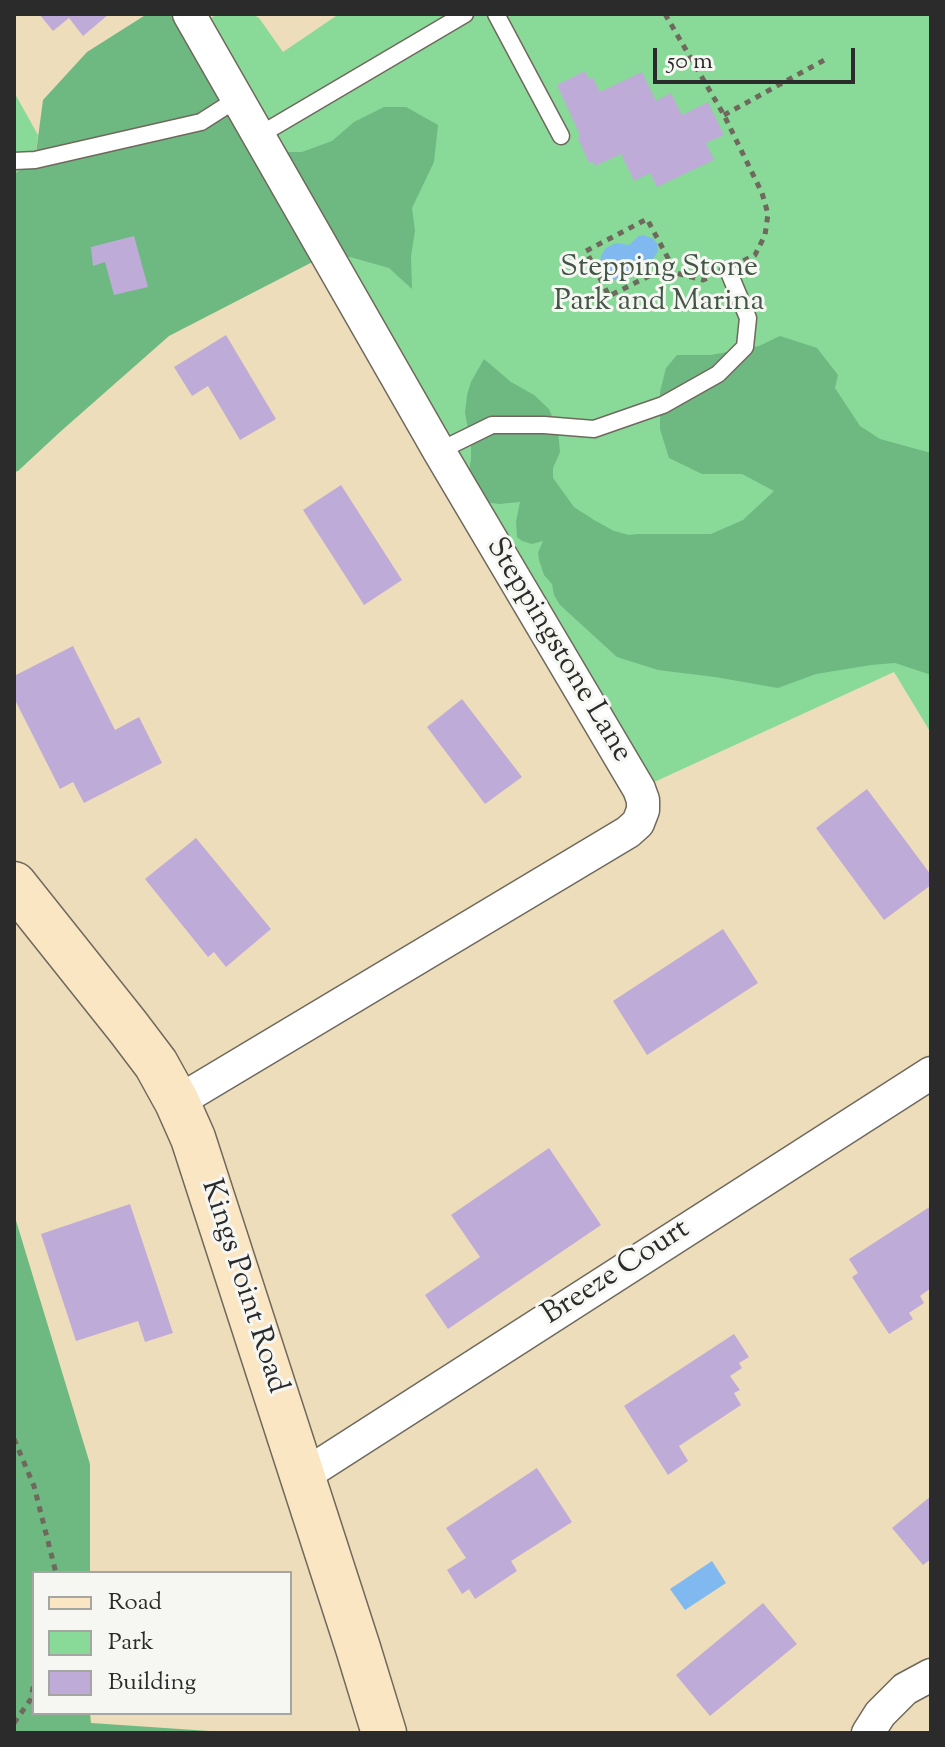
<!DOCTYPE html>
<style>
body{margin:0}
#map{position:relative;width:945px;height:1747px;overflow:hidden;background:#edddbb;font-family:"Sorts Mill Goudy",serif}
canvas{display:block}
.frame{position:absolute;inset:0;border:16px solid #2b2b2b;pointer-events:none}
.legend{position:absolute;left:32px;top:1571px;width:260px;height:144px;box-sizing:border-box;background:#f6f6f2;border:2px solid #a5a5a2;margin:0;padding:10px 14px;list-style:none;font-size:24px;color:#2b2b2b}
.legend li{display:flex;align-items:center;gap:16px;height:40px}
.legend b{width:40px;border:2px solid #a5a5a2}
.scale{position:absolute;left:653px;top:48px;width:202px;height:36px;box-sizing:border-box;border:4px solid #2b2b2b;border-top:0;padding-left:10px;font-size:24px;line-height:28px;white-space:nowrap;color:#2b2b2b;-webkit-text-stroke:6px #f6f6f2;paint-order:stroke}
</style>
<div id="map">
<canvas width="945" height="1747"></canvas>
<div class="frame"></div>
<ul class="legend">
<li><b style="height:10px;background:#fbe6c4"></b>Road</li>
<li><b style="height:22px;background:#89d999"></b>Park</li>
<li><b style="height:22px;background:#bfabd7"></b>Building</li>
</ul>
<div class="scale">50 m</div>
</div>
<script>
const g = document.querySelector('canvas').getContext('2d');
g.lineJoin = 'round';
function fillPath(path, color) { g.fillStyle = color; g.fill(path, 'evenodd'); }
const shape = rows => new Path2D(rows.map(r => 'M' + r).join(''));
function strokePath(path, color, width, dash) { g.strokeStyle = color; g.lineWidth = width; g.lineCap = dash ? 'butt' : 'round'; g.setLineDash(dash || []); g.stroke(path); }
function label(font, color, halo, rows, align = 'center') {
  g.font = font + ' "Sorts Mill Goudy",serif'; g.lineWidth = 6; g.setLineDash([]); g.textBaseline = 'middle'; g.strokeStyle = halo; g.fillStyle = color; for (const [text, x, y, turn = 0] of rows) {
    g.save(); g.translate(x, y); g.rotate((+turn || 0) * Math.PI / 180); g.textAlign = isNaN(turn) ? turn : align; if (halo) g.strokeText(text, 0, 0); g.fillText(text, 0, 0); g.restore();
  }
}
fillPath(shape([
 [219,14,252,14,259,18,283,52,339,14,931,14,931,733,894,672,639,789,195,25],
 [14,92,38,135,35,160,14,174]
]), '#89d999');
fillPath(shape([
 [147,14,189,14,283,152,302,152,332,141,354,122,384,107,406,107,438,125,434,162,412,208,415,231,411,256,412,289,389,268,350,257,326,255,169,336,60,432,18,471,14,472,14,174,35,160,43,100,87,52],
 [780,336,817,348,838,375,835,388,860,426,880,439,931,453,931,675,895,663,871,665,816,674,778,688,715,677,658,670,617,657,560,605,554,595,552,584,544,575,539,560,538,553,543,541,532,544,522,541,517,537,516,522,520,502,499,504,479,501,469,472,471,459,471,444,465,413,467,395,471,382,484,359,511,382,534,395,549,409,558,430,560,452,553,468,553,478,574,507,594,520,614,531,629,535,637,534,711,534,743,520,774,491,742,474,702,474,669,458,660,429,660,392,666,368,677,355,711,355,759,346],
 [14,1214,90,1464,90,1573,34,1573,34,1713,90,1713,91,1723,239,1733,14,1733]
]), '#6eb981');
fillPath(shape([
 [643,235,652,238,657,243,658,251,653,259,647,262,638,262,635,272,628,279,619,281,608,278,600,265,601,256,606,248,616,243,629,245,639,236],
 [712,1561,726,1583,685,1610,670,1589]
]), '#80b9f0');
fillPath(shape([
 [39,14,109,14,83,36,69,18,53,31],
 [585,71,589,79,593,78,600,92,642,72,656,101,671,93,682,115,708,102,724,135,706,143,714,160,657,187,650,173,634,181,621,154,595,166,593,162,589,163,578,138,580,135,557,85],
 [134,236,148,287,114,295,105,262,93,266,91,247],
 [226,335,276,419,240,440,208,386,192,396,174,367],
 [341,485,402,580,364,605,303,510],
 [73,646,115,730,139,717,162,763,84,803,73,782,60,789,14,698,14,676],
 [462,699,522,777,485,804,427,727],
 [867,789,931,875,931,885,884,920,816,828],
 [196,838,271,929,226,967,214,952,208,957,145,879],
 [723,929,758,983,647,1055,613,1001],
 [549,1148,601,1225,448,1329,425,1295,480,1257,451,1215],
 [130,1204,173,1333,145,1342,138,1321,76,1341,41,1234],
 [931,1206,931,1288,920,1296,924,1303,909,1313,913,1319,889,1334,852,1277,858,1273,849,1259],
 [734,1334,749,1357,739,1363,742,1368,730,1376,740,1390,734,1393,741,1405,679,1446,688,1461,668,1475,624,1406],
 [537,1468,572,1522,511,1561,517,1571,475,1599,469,1589,462,1594,447,1570,466,1558,446,1528],
 [931,1496,931,1559,923,1565,892,1528],
 [763,1603,797,1644,710,1716,676,1675]
]), '#bfabd7');
const service = shape([
 [496,14,561,136],
 [258,136,465,14],
 [14,161,35,160,201,122,237,99],
 [439,451,492,425,544,425,594,429,663,405,718,374,745,347,748,318,728,270]
]);
const minor = shape([
 [177,1102,628,832,638,823,643,810,643,800,639,789,439,451,189,14],
 [303,1476,931,1073],
 [868,1733,880,1714,905,1689,931,1675]
]);
const secondary = shape([
 [14,884,128,1027,156,1064,177,1102,193,1138,358,1648,384,1733]
]);
strokePath(service, '#6f695d', 19);
strokePath(minor, '#6f695d', 35);
strokePath(secondary, '#6f695d', 47);
strokePath(shape([
 [665,14,724,115,762,193,768,214,765,235,755,255,743,261],
 [724,115,828,58],
 [671,265,609,296,586,251,647,219,676,273,703,280,708,278],
 [14,1439,34,1486,56,1573],
 [14,1723,31,1699,34,1682]
]), '#6f695d', 5, [6, 6]);
strokePath(service, '#fff', 16);
strokePath(minor, '#fff', 32);
strokePath(secondary, '#fbe6c4', 44);
label('30px', '#425646', '#f6f6f2', [
 ["Stepping Stone",659,270],
 ["Park and Marina",659,304]
]);
label('30px', '#2b2b2b', '#f6f6f2', [
 ["Steppingstone Lane",557,651,59],
 ["Breeze Court",617,1274,-33],
 ["Kings Point Road",242,1287,72]
]);
</script>
